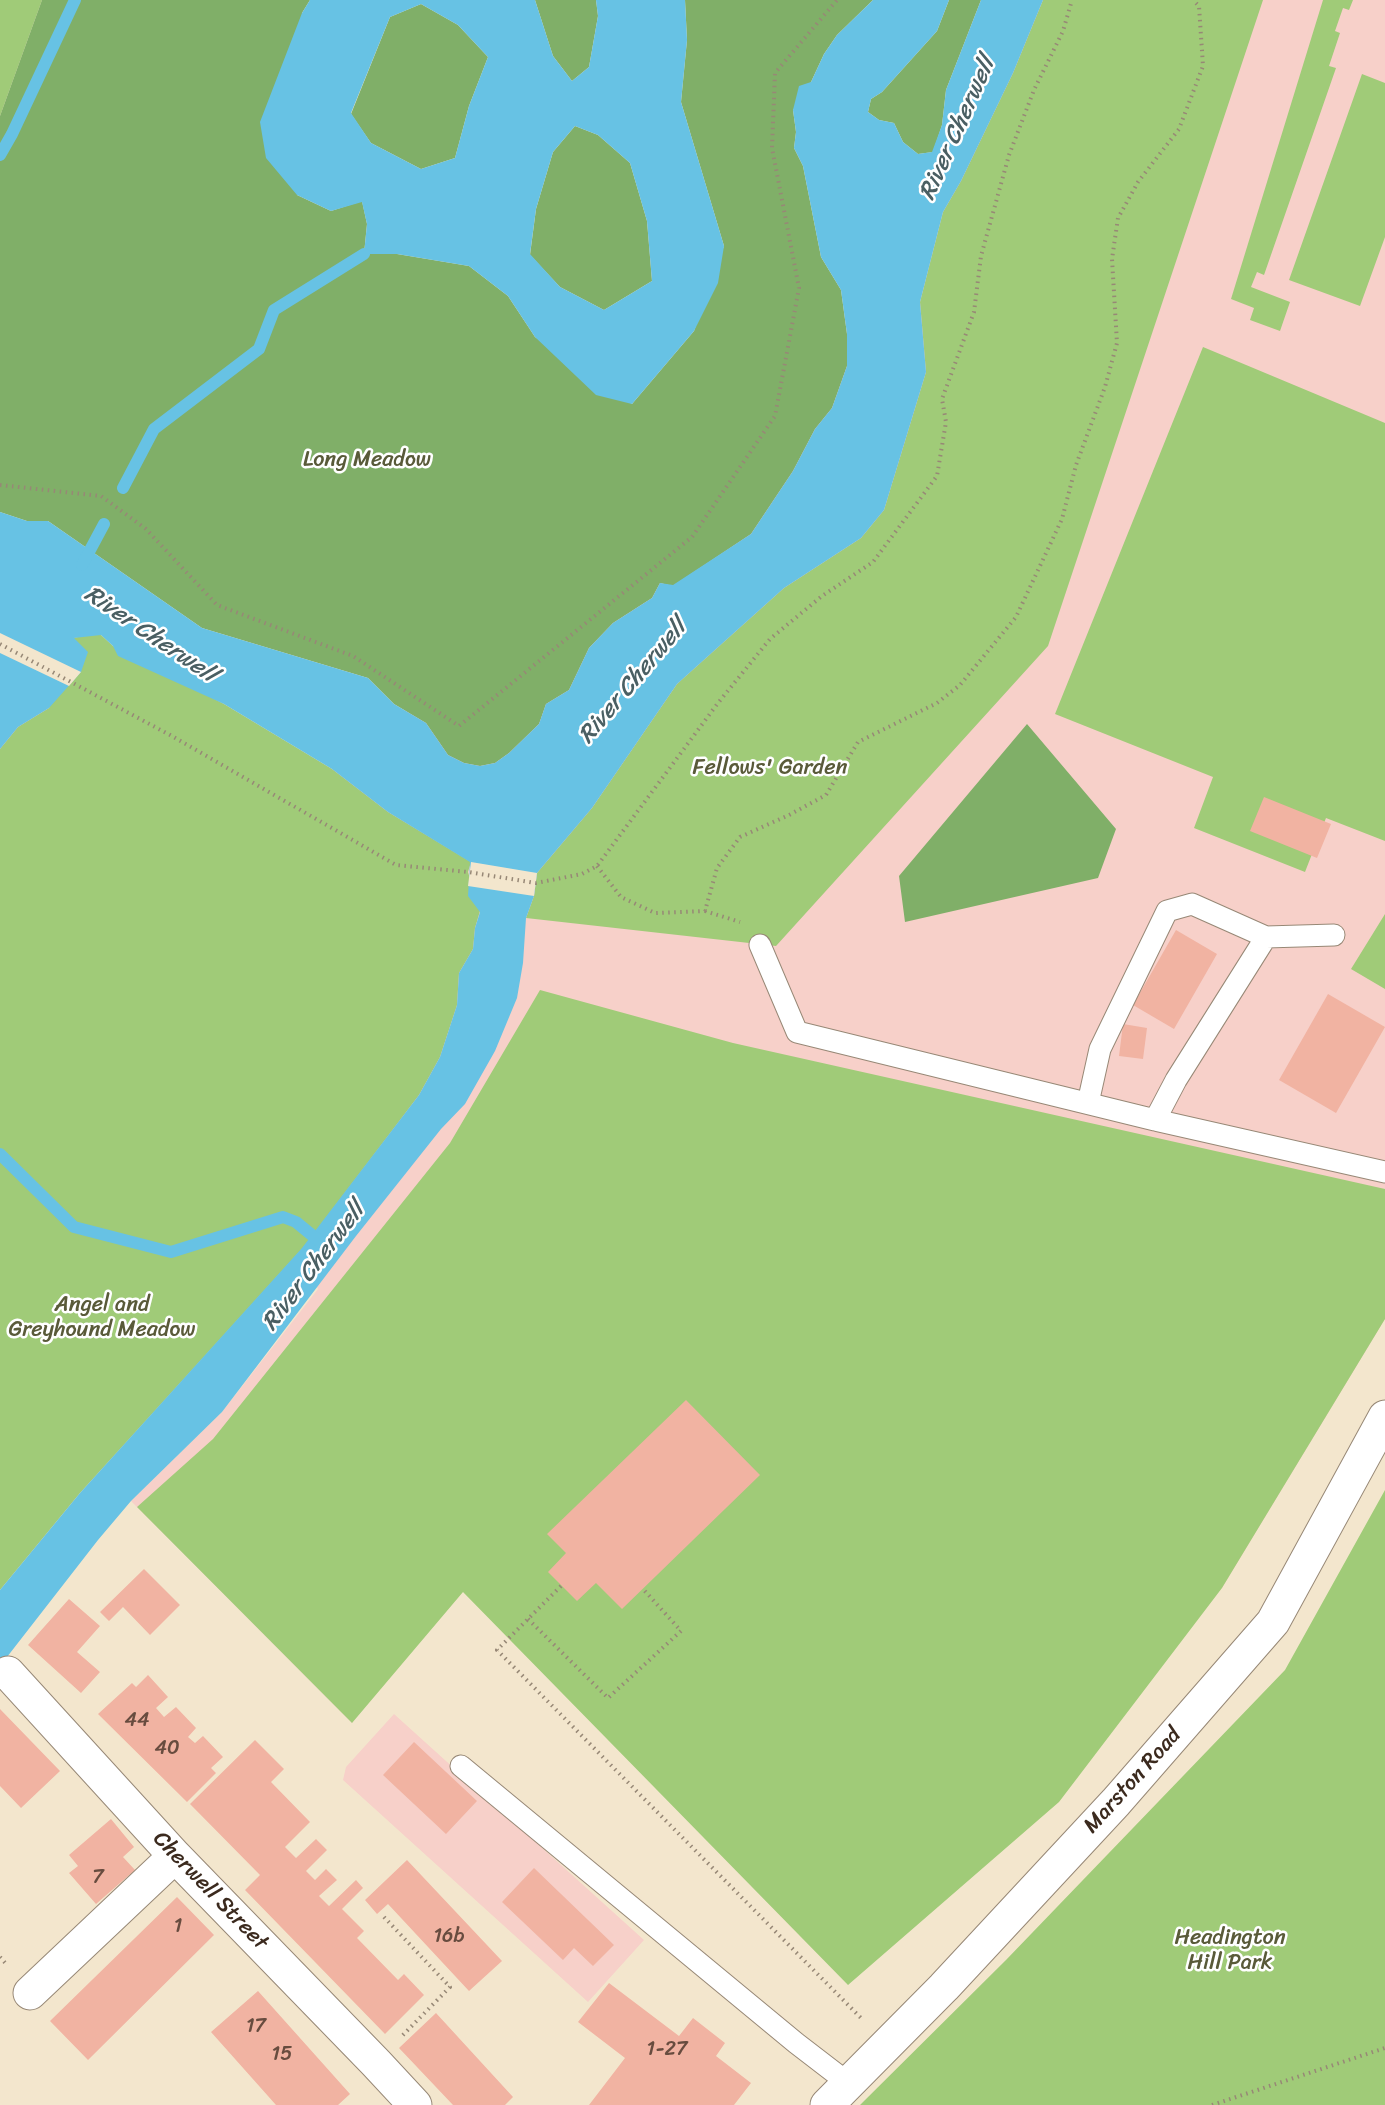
<!DOCTYPE html>
<style>
body{margin:0}
canvas{display:block;background:#f3e6cd}
</style>
<canvas width="1385" height="2105"></canvas>
<script>
const g = document.querySelector('canvas').getContext('2d');
g.lineJoin = 'round';
function fillPath(path, color) { g.fillStyle = color; g.fill(path, 'evenodd'); }
const shape = rows => new Path2D(rows.map(r => 'M' + r).join(''));
function strokePath(path, color, width, dash) { g.strokeStyle = color; g.lineWidth = width; g.lineCap = dash ? 'butt' : 'round'; g.setLineDash(dash || []); g.stroke(path); }
function label(font, color, halo, rows, align = 'center') {
  g.font = font + ' Sriracha,sans-serif'; g.lineWidth = 5; g.setLineDash([]); g.textBaseline = 'middle'; g.strokeStyle = halo; g.fillStyle = color; for (const [text, x, y, turn = 0] of rows) {
    g.save(); g.translate(x, y); g.rotate((+turn || 0) * Math.PI / 180); g.textAlign = isNaN(turn) ? turn : align; if (halo) g.strokeText(text, 0, 0); g.fillText(text, 0, 0); g.restore();
  }
}
fillPath(shape([
 [1043,0,1385,0,1385,1319,1222,1588,638,1290,352,1723,131,1501,222,1412,318,1289,298,1251,0,1133,0,597,332,769,920,302,943,212],
 [394,1714,644,1940,588,2002,343,1780,346,1767]
]), '#f7d0c9');
fillPath(shape([
 [0,0,42,0,0,116],
 [1043,0,1263,0,1048,646,776,946,526,918,534,896,537,873,592,808,677,684,784,588,861,538,884,510,926,372,920,302,943,212,961,181,1013,73],
 [1323,0,1353,0,1349,10,1343,8,1335,31,1340,33,1329,66,1336,68,1264,275,1257,272,1251,287,1290,302,1280,331,1250,320,1254,308,1231,299],
 [1362,74,1385,83,1385,237,1360,306,1289,280],
 [1203,347,1385,423,1385,841,1326,818,1305,872,1194,828,1213,777,1055,714],
 [89,635,101,635,113,646,224,704,332,769,388,812,471,862,468,872,480,911,475,928,473,949,459,973,457,1005,440,1057,419,1095,303,1248,80,1493,0,1590,0,749,18,727,49,708,73,638],
 [1385,914,1385,989,1351,969],
 [540,990,733,1043,1385,1189,1385,1319,1222,1588,1059,1802,848,1985,463,1592,352,1723,137,1507,213,1439,450,1143],
 [1385,1490,1385,2105,860,2105,1006,1960,1285,1670]
]), '#a0cb78');
fillPath(shape([
 [42,0,310,0,302,13,297,195,331,211,362,201,367,224,364,254,397,254,469,266,508,296,535,337,632,404,694,331,724,246,681,102,687,40,685,0,873,0,837,35,824,54,811,82,793,110,796,132,794,148,803,166,821,257,841,290,847,334,847,366,832,408,815,429,793,471,751,534,673,586,660,583,652,598,613,623,589,648,569,690,546,704,539,724,509,753,495,763,480,766,464,763,448,755,426,723,394,704,368,678,202,628,48,521,27,521,0,512,0,116],
 [535,0,596,0,598,16,589,67,572,81,553,56],
 [949,0,981,0,946,90,942,125,933,152,918,154,903,142,894,123,879,120,868,112,871,99,882,92,937,31],
 [421,4,458,25,488,57,469,106,455,158,421,169,371,143,351,114,390,17],
 [575,126,598,135,630,163,647,221,652,281,604,310,560,287,530,255,536,209,553,152],
 [1027,724,1116,829,1098,878,905,922,899,876]
]), '#80af68');
fillPath(shape([
 [310,0,535,0,553,56,572,81,589,67,598,16,596,0,685,0,687,40,681,102,724,246,718,283,694,331,632,404,596,395,535,337,508,296,469,266,397,254,364,254,367,224,362,202,331,211,297,195,266,158,260,122,302,13],
 [421,4,458,25,488,57,469,106,455,158,421,169,371,143,351,113,390,17],
 [575,126,598,135,630,163,647,221,652,281,604,310,560,287,530,254,536,209,553,152],
 [873,0,949,0,937,31,882,92,871,99,868,112,879,120,894,123,903,142,918,154,932,152,942,125,946,90,981,0,1043,0,1013,73,961,181,943,212,920,302,926,372,884,510,861,538,784,588,677,684,592,808,537,873,534,896,526,918,523,963,517,998,495,1051,465,1104,441,1129,356,1236,222,1412,131,1501,98,1540,0,1666,0,1590,80,1493,302,1248,419,1095,440,1057,457,1005,459,973,473,949,475,928,480,912,468,896,470,862,388,812,332,769,224,704,118,656,113,646,101,635,74,638,88,652,81,672,49,708,18,727,0,749,0,512,27,521,48,521,202,628,368,678,394,704,426,723,448,755,464,763,480,766,495,763,509,753,539,724,546,704,569,690,589,648,613,623,652,598,660,583,673,585,751,534,793,471,815,429,832,408,847,366,847,334,841,290,821,257,803,166,794,148,796,132,793,110,799,86,811,82,824,54,837,35]
]), '#67c2e4');
fillPath(shape([
 [0,633,81,672,69,686,0,653],
 [471,862,537,873,534,896,468,886]
]), '#f3e6cd');
strokePath(shape([
 [0,155,12,134,75,0],
 [123,488,154,429,259,349,274,310,364,254],
 [82,565,104,524],
 [0,1154,74,1227,171,1252,283,1217,296,1222,324,1245]
]), '#67c2e4', 12);
fillPath(shape([
 [1264,797,1331,824,1317,858,1250,831],
 [1176,930,1217,954,1174,1029,1133,1005],
 [1328,994,1385,1027,1336,1113,1279,1080],
 [1123,1024,1147,1028,1143,1059,1119,1056],
 [686,1400,760,1475,622,1609,596,1583,577,1601,548,1572,566,1553,547,1534],
 [144,1569,180,1605,150,1635,123,1607,109,1621,100,1612],
 [69,1599,100,1626,77,1652,100,1672,81,1693,28,1645],
 [148,1675,168,1697,156,1708,164,1717,176,1707,196,1728,188,1737,195,1743,203,1736,223,1757,211,1768,216,1773,187,1802,98,1714,132,1683,136,1687],
 [0,1709,60,1771,21,1808,0,1786],
 [255,1740,284,1769,271,1782,310,1822,285,1847,296,1858,316,1839,327,1850,306,1871,315,1880,326,1869,337,1880,319,1896,329,1906,356,1880,363,1888,342,1909,364,1931,357,1938,398,1980,404,1974,424,1995,385,2034,245,1890,260,1875,190,1804],
 [414,1742,477,1801,446,1834,383,1775],
 [111,1819,134,1847,123,1857,135,1870,96,1904,69,1873,78,1866,69,1855],
 [407,1860,502,1961,469,1991,388,1904,377,1914,365,1900],
 [534,1868,614,1945,593,1966,574,1948,563,1960,502,1902],
 [177,1897,214,1935,88,2060,50,2021],
 [609,1983,679,2036,693,2018,725,2043,716,2056,751,2083,734,2105,589,2105,625,2058,578,2022],
 [258,1991,350,2094,338,2105,276,2105,211,2032],
 [436,2013,513,2097,505,2105,453,2105,399,2048]
]), '#f1b3a2');
const service = shape([
 [760,945,797,1032,1155,1120,1385,1172],
 [1088,1103,1100,1049,1167,911,1192,904,1266,937],
 [1155,1120,1176,1080,1266,937,1334,935],
 [461,1766,796,2043,848,2083]
]);
const minor = shape([
 [8,1673,175,1856,376,2063,415,2105],
 [30,1993,175,1856]
]);
const secondary = shape([
 [827,2105,944,1987,1116,1802,1273,1622,1385,1417]
]);
strokePath(service, '#978876', 23);
strokePath(minor, '#978876', 35);
strokePath(secondary, '#978876', 35);
strokePath(shape([
 [0,485,101,496,146,529,217,605,353,656,459,726,692,537,775,416,799,288,772,148,775,73,837,0],
 [0,644,170,735,396,865,468,872,536,883,582,874,597,866,718,703,770,639,822,596,873,562,937,476,946,422,942,399,974,312,981,256,1009,155,1034,90,1063,31,1072,0],
 [597,866,621,897,655,913,705,911,717,868,740,837,789,815,826,795,858,742,937,703,960,685,1016,617,1062,519,1076,465,1105,387,1117,343,1112,259,1118,218,1138,182,1179,129,1203,66,1199,6,1193,0],
 [705,911,740,922],
 [561,1586,497,1650,861,2018],
 [528,1619,608,1698,681,1631,643,1589],
 [384,1917,450,1987,401,2037],
 [0,1957,7,1965],
 [1212,2105,1385,2048]
]), '#978876', 4, [1.5, 4.5]);
strokePath(service, '#fff', 21);
strokePath(minor, '#fff', 33);
strokePath(secondary, '#fff', 33);
label('20px', '#684c3f', null, [
 ["44",137,1721],
 ["40",167,1749],
 ["7",98,1878],
 ["1",178,1927],
 ["16b",449,1937],
 ["17",256,2027],
 ["1-27",667,2050],
 ["15",282,2055]
]);
label('22px', '#595a39', '#fff', [
 ["Long Meadow",367,460],
 ["Fellows' Garden",770,768],
 ["Angel and",102,1305],
 ["Greyhound Meadow",102,1330],
 ["Headington",1230,1938],
 ["Hill Park",1230,1963]
]);
label('22px', '#3b2a1e', '#fff', [
 ["Marston Road",1133,1781,-48],
 ["Cherwell Street",210,1891,46]
]);
label('italic 24px', '#4a5f63', '#fff', [
 ["River Cherwell",958,129,-66],
 ["River Cherwell",150,635,34],
 ["River Cherwell",633,682,-50],
 ["River Cherwell",314,1267,-53]
]);
</script>
